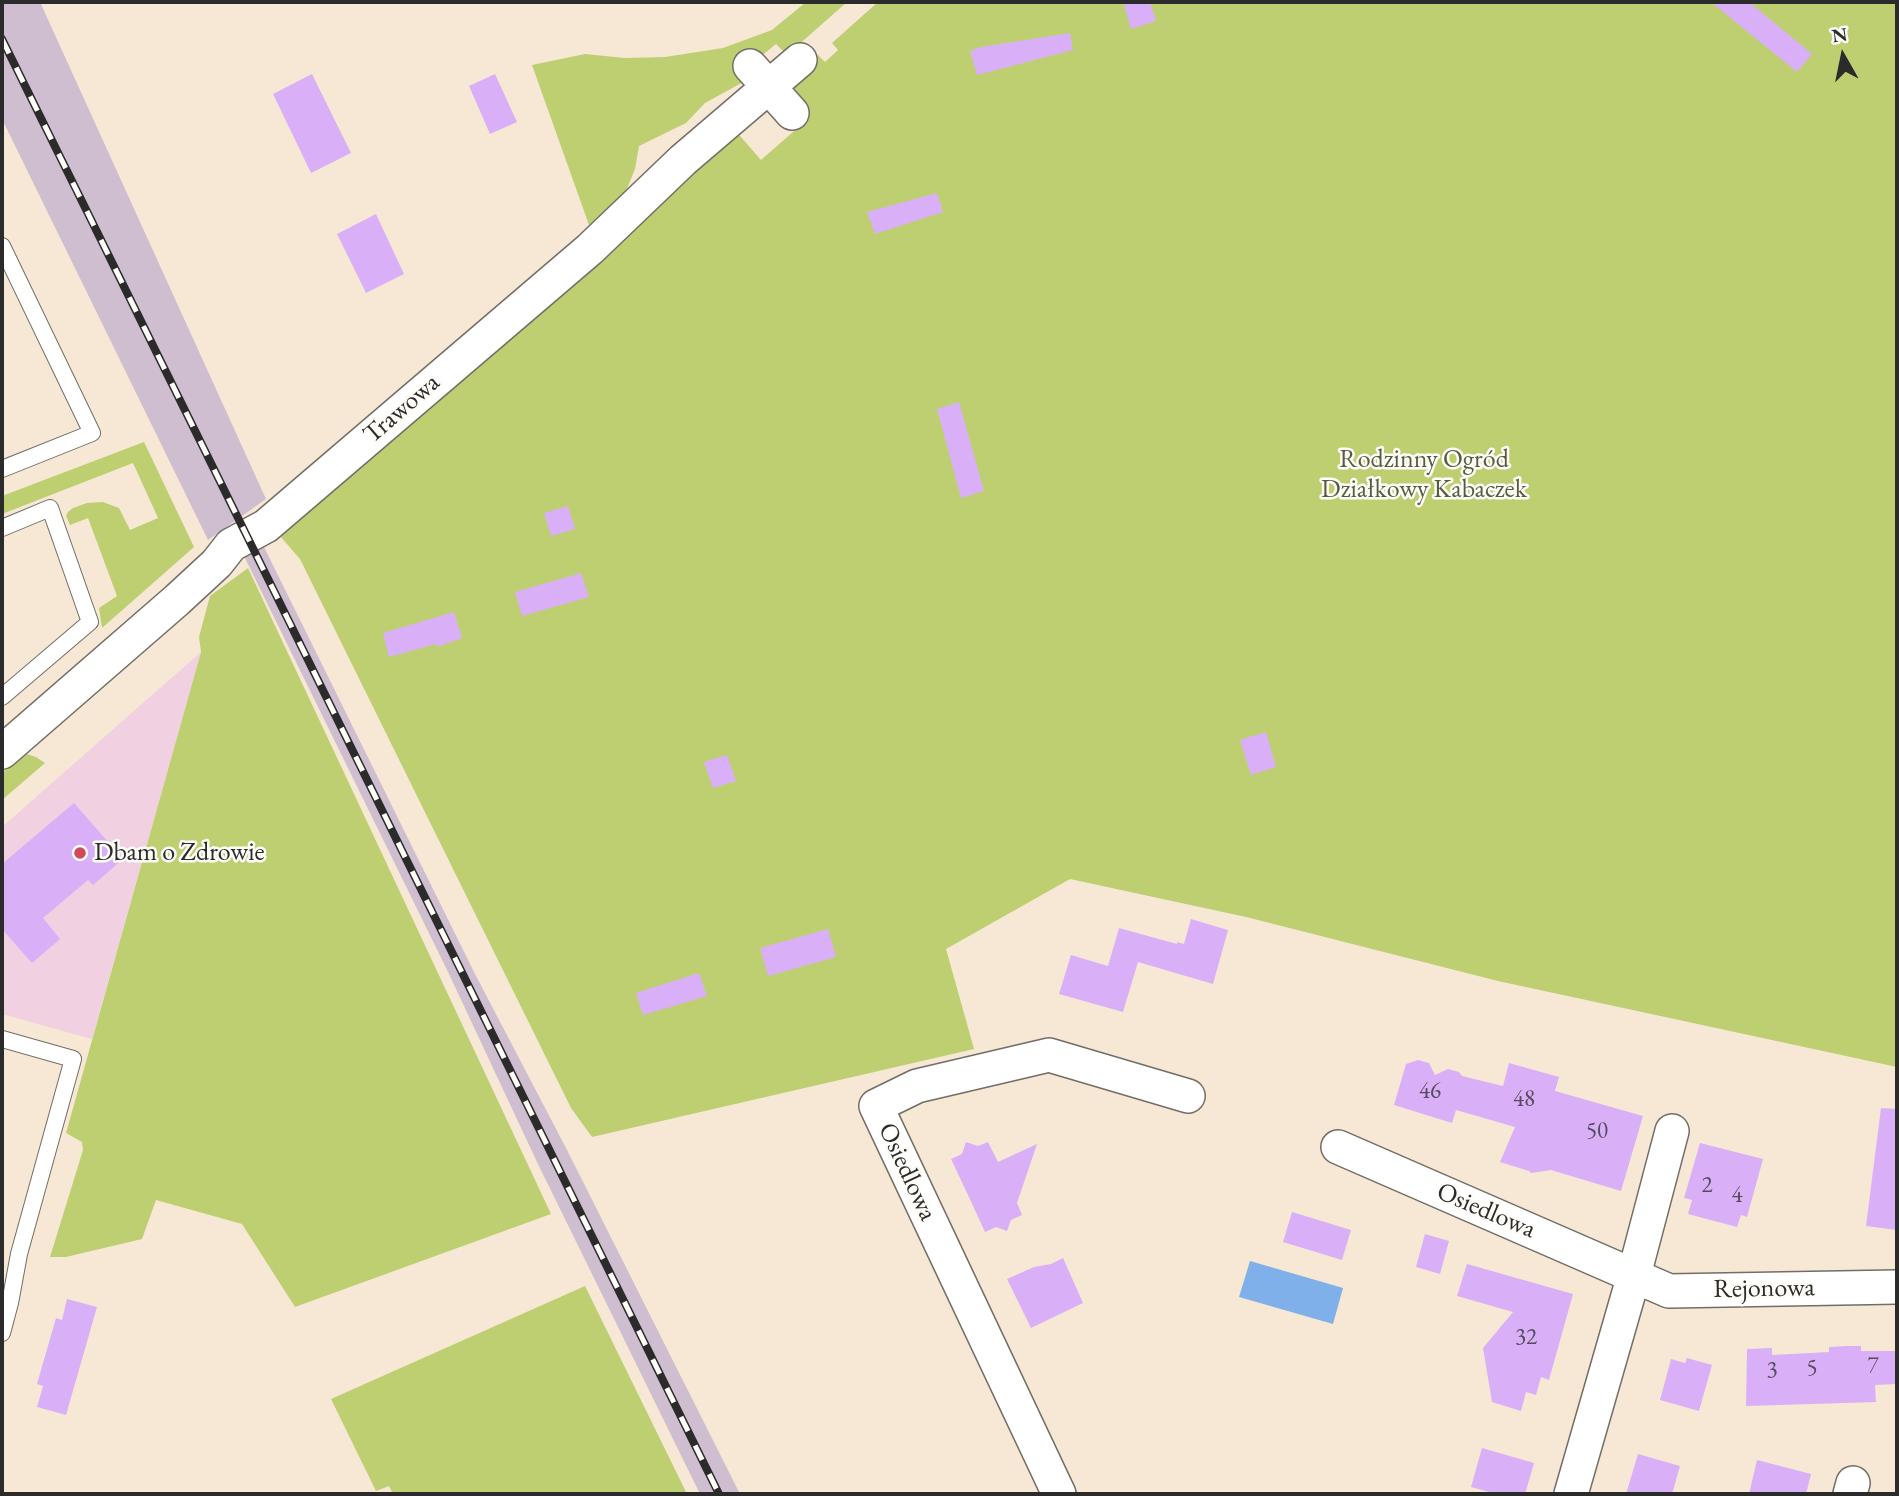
<!DOCTYPE html>
<meta charset="utf-8">
<style>
body{margin:0}
#map{position:relative;width:1899px;height:1496px;overflow:hidden;background:#f6e8d4;font-family:"EB Garamond",serif}
canvas{display:block}
.frame{position:absolute;inset:0;border:4px solid #2b2b2b;pointer-events:none}
.north{position:absolute;left:1808px;top:21px;width:70px;height:70px;-webkit-text-stroke:5px #fdfcf7;paint-order:stroke;rotate:351deg;font-size:19px;font-weight:700;line-height:28px;text-align:center;color:#2b2b2b}
.north::after{content:'';display:block;margin:auto;width:24px;height:32px;background:#2b2b2b;clip-path:polygon(50% 0,100% 100%,50% 72%,0 100%)}
</style>
<div id="map">
<canvas width="1899" height="1496"></canvas>
<div class="frame"></div>
<div class="north">N</div>
</div>
<script>
const g = document.querySelector('canvas').getContext('2d');
g.lineJoin = 'round';
function fillPath(path, color) { g.fillStyle = color; g.fill(path, 'evenodd'); }
const shape = rows => new Path2D(rows.map(r => 'M' + r).join(''));
function strokePath(path, color, width, dash) { g.strokeStyle = color; g.lineWidth = width; g.lineCap = dash ? 'butt' : 'round'; g.setLineDash(dash || []); g.stroke(path); }
function label(font, color, halo, rows, align = 'center') {
  g.font = font + ' "EB Garamond",serif'; g.lineWidth = 5; g.setLineDash([]); g.textBaseline = 'middle'; g.strokeStyle = halo; g.fillStyle = color; for (const [text, x, y, turn = 0] of rows) {
    g.save(); g.translate(x, y); g.rotate((+turn || 0) * Math.PI / 180); g.textAlign = isNaN(turn) ? turn : align; if (halo) g.strokeText(text, 0, 0); g.fillText(text, 0, 0); g.restore();
  }
}
fillPath(shape([
 [201,652,92,1039,2,1014,2,827]
]), '#f1d0e2');
fillPath(shape([
 [2,2,40,2,266,499,208,540,2,119],
 [264,547,475,974,566,1148,740,1494,700,1494,537,1162,449,974,244,556]
]), '#cebed0');
fillPath(shape([
 [806,2,847,2,787,55,776,44,743,71,745,81,705,103,686,123,639,146,635,169,626,191,589,225,532,65,585,54,625,58,665,57,723,48,772,30],
 [878,2,1897,2,1897,1067,1498,981,1246,917,1070,879,946,949,974,1049,592,1137,571,1108,300,559,280,536,734,129,761,160,809,118,787,95,810,63,818,55,825,62,838,50,832,43],
 [144,442,194,547,102,628,99,608,117,596,88,518,70,525,66,516,68,512,73,508,87,503,103,502,119,508,130,530,158,518,133,463,2,514,2,496],
 [248,568,551,1214,295,1307,242,1224,156,1200,142,1239,66,1257,50,1257,83,1150,82,1142,66,1133,201,652,199,637,210,596],
 [27,754,36,757,45,763,2,800,2,773,23,756],
 [585,1286,687,1494,393,1494,389,1486,376,1491,331,1399]
]), '#becf72');
fillPath(shape([
 [1250,1261,1343,1288,1333,1324,1239,1297]
]), '#7fb0ea');
fillPath(shape([
 [1123,2,1150,2,1156,21,1131,29],
 [1711,2,1749,2,1812,54,1797,72],
 [1070,33,1073,50,977,75,970,51,981,47],
 [312,74,351,153,311,173,273,94],
 [495,74,517,122,490,134,469,86],
 [937,193,943,212,875,234,867,212],
 [376,214,404,274,366,293,337,234],
 [959,402,984,491,961,498,937,409],
 [568,506,575,529,551,536,544,513],
 [581,573,589,597,522,616,515,592],
 [454,612,462,638,437,647,436,644,389,657,383,633],
 [1266,732,1276,767,1251,775,1240,740],
 [727,755,736,781,713,788,704,762],
 [74,803,123,859,93,885,88,880,43,918,60,939,32,963,2,929,2,864],
 [1191,919,1228,930,1213,984,1138,962,1123,1012,1059,994,1071,955,1108,966,1119,928,1177,944,1177,942,1184,944],
 [828,929,836,957,768,976,760,948],
 [699,973,707,996,643,1015,636,993],
 [1418,1060,1429,1063,1435,1075,1448,1069,1459,1072,1462,1076,1503,1086,1509,1063,1559,1077,1555,1091,1643,1116,1621,1191,1551,1170,1531,1173,1529,1171,1500,1162,1515,1127,1456,1110,1452,1123,1394,1105,1406,1064],
 [1881,1108,1897,1109,1897,1230,1866,1226],
 [966,1142,978,1146,988,1142,998,1162,1037,1144,1017,1203,1022,1215,1011,1220,1007,1231,996,1227,985,1232,968,1195,951,1159,962,1154],
 [1700,1143,1763,1159,1747,1217,1741,1215,1737,1227,1688,1214,1692,1200,1684,1198],
 [1292,1212,1351,1230,1342,1260,1283,1242],
 [1425,1234,1449,1241,1440,1274,1416,1267],
 [1063,1258,1083,1303,1031,1328,1007,1279,1034,1267,1051,1264],
 [1467,1264,1573,1294,1549,1380,1541,1377,1536,1395,1526,1392,1521,1411,1492,1402,1483,1348,1513,1312,1457,1296],
 [67,1299,97,1307,66,1415,37,1407,43,1386,37,1384,56,1318,62,1320],
 [1846,1346,1861,1346,1861,1351,1897,1351,1897,1384,1875,1385,1876,1402,1746,1406,1747,1349,1772,1348,1772,1355,1829,1352,1829,1347],
 [1687,1358,1712,1365,1699,1411,1660,1400,1671,1359,1685,1363],
 [1482,1448,1534,1463,1525,1494,1496,1494,1471,1487],
 [1638,1454,1680,1466,1672,1494,1626,1494],
 [1757,1460,1811,1474,1806,1494,1749,1494]
]), '#d9b0f8');
const service = shape([
 [2,246,92,433,2,469],
 [2,528,50,508,90,622,2,697],
 [2,1039,73,1059,19,1254,10,1303,2,1333]
]);
const minor = shape([
 [750,66,792,113],
 [2,752,177,600,217,563,231,545,266,526,590,249,683,160,800,60],
 [1338,1147,1669,1291,1897,1287],
 [1059,1494,876,1106,917,1086,1049,1055,1188,1096],
 [1571,1494,1634,1275,1672,1131],
 [1850,1494,1853,1483]
]);
strokePath(service, '#726d66', 18);
strokePath(minor, '#726d66', 36);
strokePath(service, '#fff', 16);
strokePath(minor, '#fff', 33);
const rail = shape([
 [2,39,719,1494]
]);
strokePath(rail, '#2b2b2b', 8);
strokePath(rail, '#fdfcf7', 5, [16]);
for (const [x, y, r, color] of [
 [80,853,7,"#d1495b"]
]) { const dot = new Path2D(); dot.arc(x, y, r, 0, 2 * Math.PI); g.fillStyle = color; g.fill(dot); strokePath(dot, '#fdfcf7', 2.5); }
label('23px', '#564c5e', null, [
 ["46",1430,1092],
 ["48",1524,1100],
 ["50",1597,1132],
 ["2",1707,1186],
 ["4",1737,1196],
 ["32",1526,1338],
 ["7",1873,1367],
 ["5",1812,1369],
 ["3",1772,1371]
]);
label('26px', '#2b2b2b', '#fdfcf7', [
 ["Trawowa",402,409,-41],
 ["Osiedlowa",907,1172,65],
 ["Osiedlowa",1486,1211,23],
 ["Rejonowa",1764,1289,-1]
]);
label('26px', '#575c40', '#fdfcf7', [
 ["Rodzinny Ogród",1424,460],
 ["Działkowy Kabaczek",1424,490]
]);
label('26px', '#2b2b2b', '#fdfcf7', [
 ["Dbam o Zdrowie",94,853]
], 'left');
</script>
